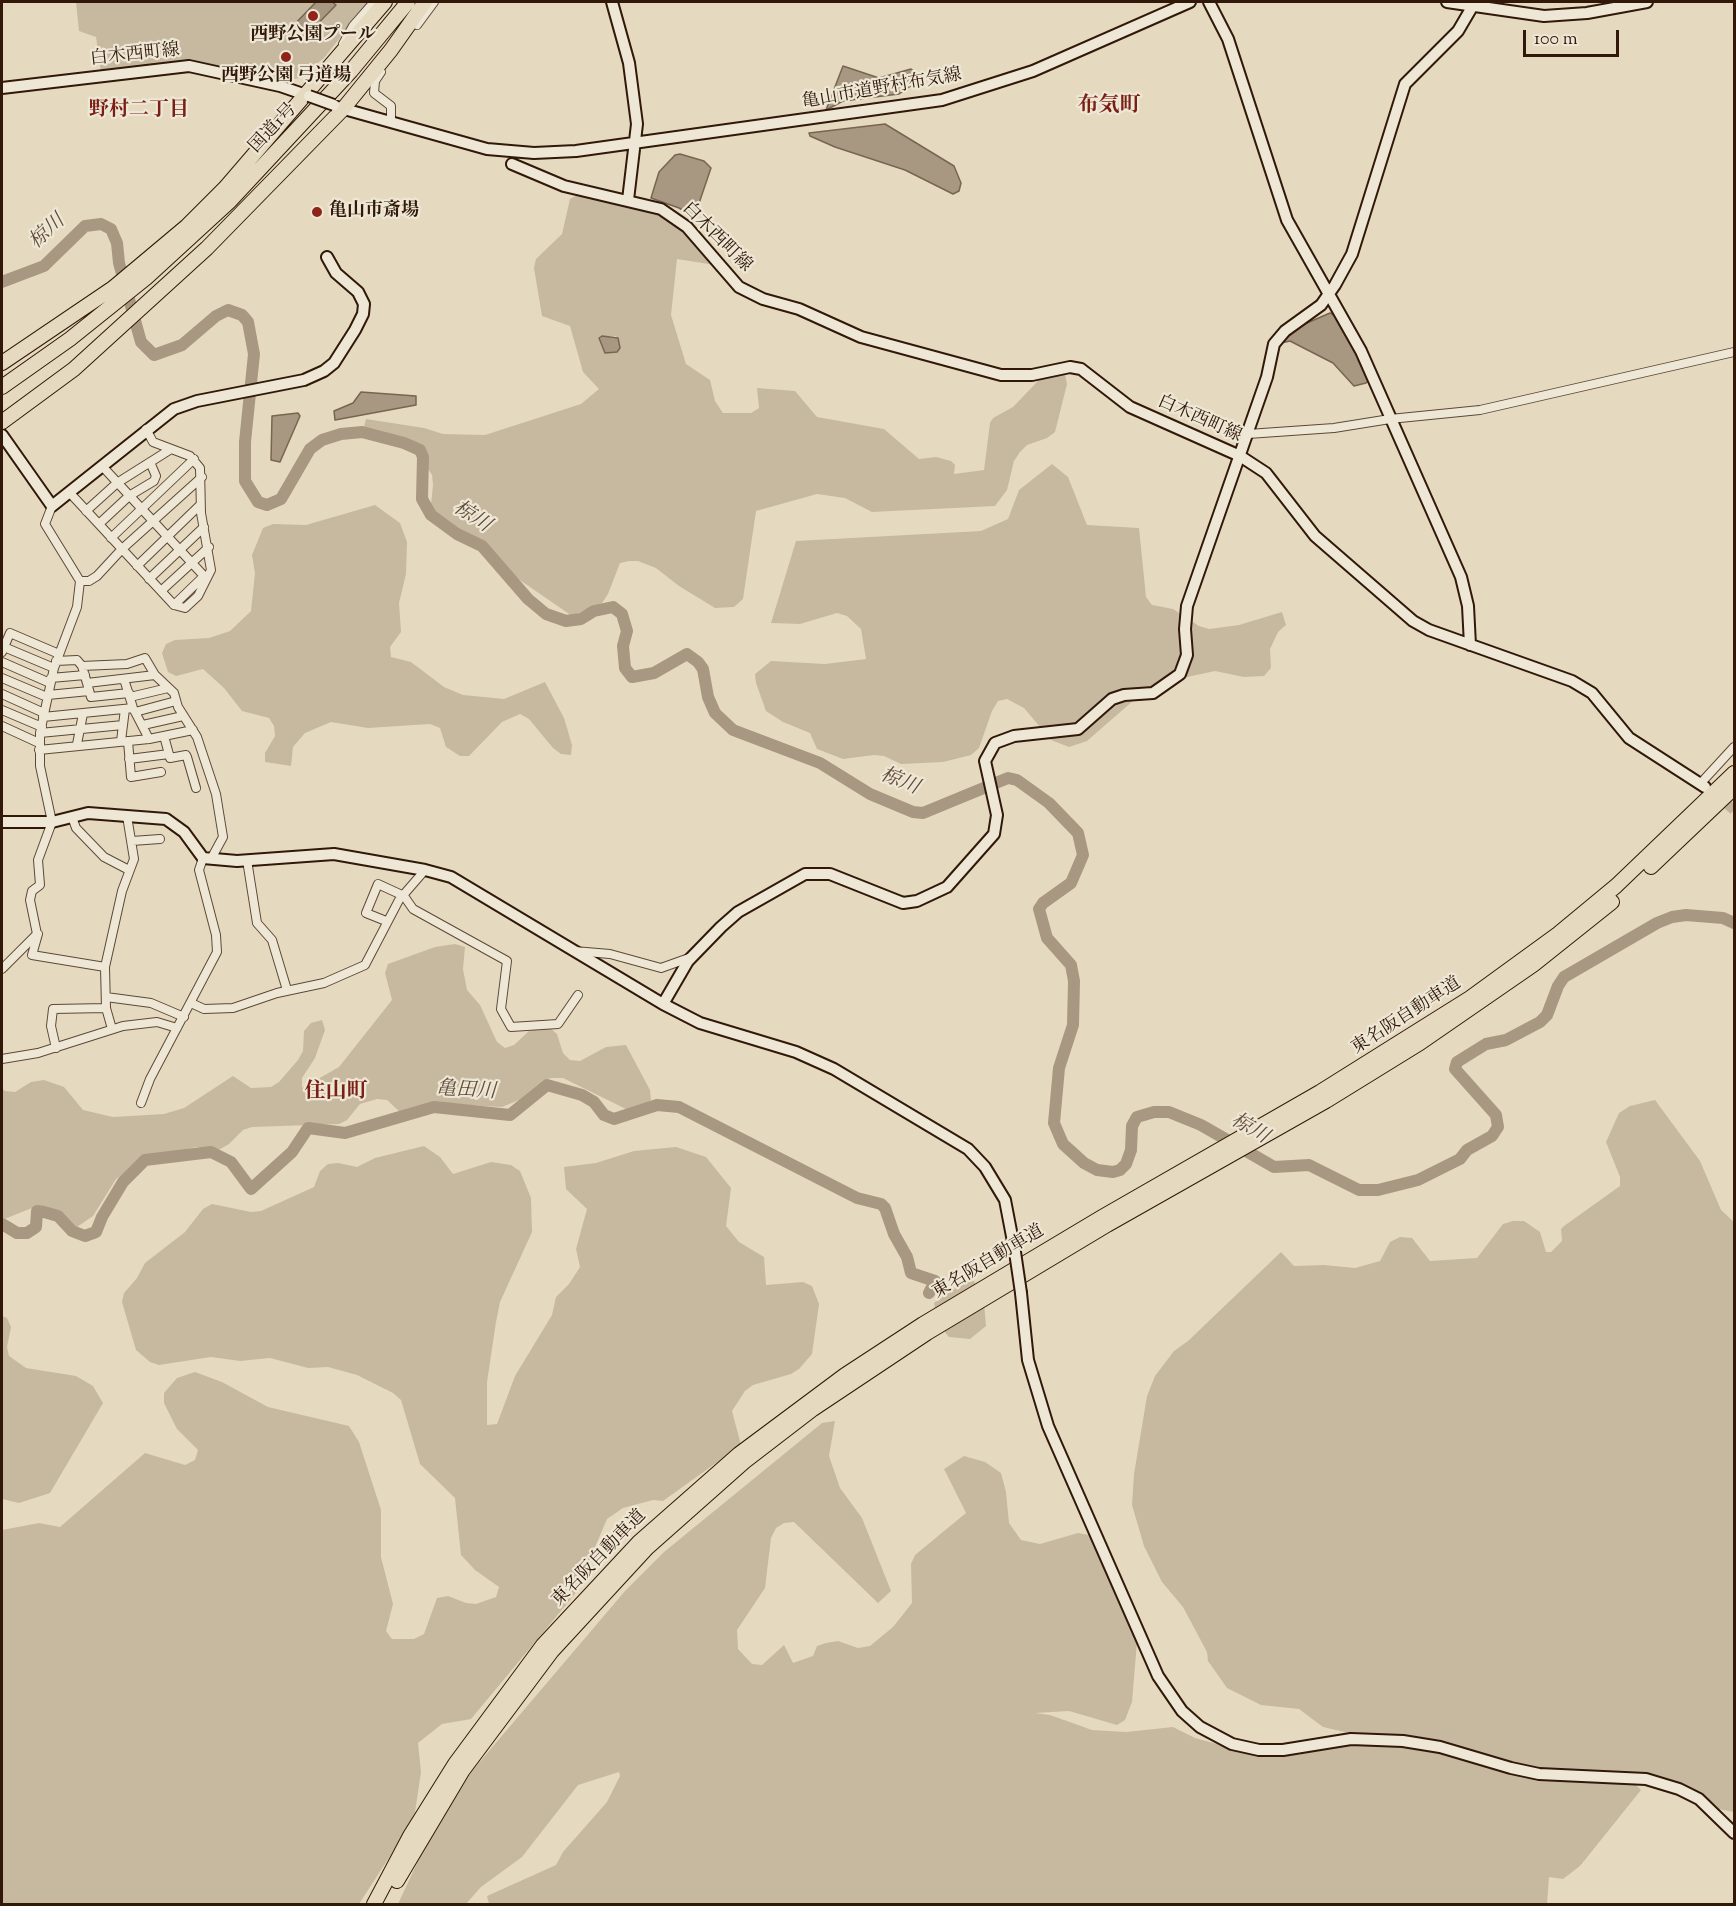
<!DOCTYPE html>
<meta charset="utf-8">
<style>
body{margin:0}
#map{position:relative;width:1736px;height:1906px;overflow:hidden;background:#e5dabf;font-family:"Sorts Mill Goudy",serif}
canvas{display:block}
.frame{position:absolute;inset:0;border:3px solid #311809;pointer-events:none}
.scale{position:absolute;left:1523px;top:30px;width:96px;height:27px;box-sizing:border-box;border:3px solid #311809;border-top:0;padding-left:8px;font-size:18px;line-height:21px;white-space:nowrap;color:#311809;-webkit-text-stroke:4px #eee7d5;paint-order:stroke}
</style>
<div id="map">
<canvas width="1736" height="1906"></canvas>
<div class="frame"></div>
<div class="scale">100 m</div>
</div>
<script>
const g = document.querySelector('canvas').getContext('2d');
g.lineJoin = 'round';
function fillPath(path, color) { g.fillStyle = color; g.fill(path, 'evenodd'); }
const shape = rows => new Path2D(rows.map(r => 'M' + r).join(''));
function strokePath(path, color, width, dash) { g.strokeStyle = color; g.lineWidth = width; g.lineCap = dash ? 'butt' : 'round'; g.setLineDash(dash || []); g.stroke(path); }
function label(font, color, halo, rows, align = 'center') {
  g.font = font + ' "Sorts Mill Goudy","Noto Serif JP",serif'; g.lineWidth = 4.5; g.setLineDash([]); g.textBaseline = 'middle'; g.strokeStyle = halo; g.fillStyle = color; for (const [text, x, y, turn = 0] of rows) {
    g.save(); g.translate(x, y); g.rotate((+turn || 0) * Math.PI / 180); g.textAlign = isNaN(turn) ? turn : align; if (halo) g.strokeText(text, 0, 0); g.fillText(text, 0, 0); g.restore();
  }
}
fillPath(shape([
 [76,2,368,2,324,58,299,78,282,82,194,62,101,73,96,37,79,31],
 [583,192,656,211,670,220,715,265,677,259,671,315,686,364,710,380,715,401,723,413,751,413,759,408,757,388,795,391,817,417,884,429,919,459,936,457,951,461,955,465,954,474,984,470,990,423,993,418,1013,407,1038,381,1057,373,1065,374,1067,384,1055,432,1047,438,1027,445,1020,452,1014,461,1007,490,995,506,872,512,845,498,817,494,756,511,743,599,734,607,715,608,679,586,656,568,638,561,629,561,620,563,608,594,602,603,572,616,514,576,466,537,439,522,431,505,433,485,432,475,421,458,387,438,363,431,366,419,424,428,443,434,485,435,581,404,599,389,583,372,570,326,542,316,534,268,536,259,562,234,570,199],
 [616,336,620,348,605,353,600,337],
 [1052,464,1068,477,1087,525,1139,528,1146,597,1152,605,1173,609,1199,626,1209,629,1239,625,1282,612,1286,625,1278,632,1270,649,1271,668,1264,676,1244,677,1215,671,1169,681,1134,700,1087,741,1069,747,1051,740,1024,708,1007,699,998,701,992,711,979,748,971,755,943,762,901,764,884,756,874,755,843,759,817,749,810,733,783,722,766,711,756,683,755,674,771,661,825,664,866,659,861,629,847,616,837,613,800,624,771,623,796,541,981,531,1008,519,1019,490],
 [375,505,400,523,407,542,406,574,399,603,401,632,390,647,391,657,411,662,444,687,463,695,504,699,545,682,564,718,572,745,571,755,561,754,553,748,529,719,520,714,502,722,469,756,460,756,446,747,440,728,430,724,368,728,331,722,305,733,293,747,291,766,265,762,265,753,275,736,274,726,269,718,242,711,224,688,203,669,176,676,168,672,162,653,166,644,175,640,209,638,230,631,251,611,255,573,252,555,263,528,273,524,306,525],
 [455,944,465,947,463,969,467,990,480,1005,497,1042,505,1048,514,1045,529,1031,549,1027,557,1034,563,1053,570,1060,580,1061,606,1047,626,1045,650,1090,651,1100,637,1110,626,1109,563,1078,552,1078,543,1080,519,1100,502,1107,432,1103,401,1113,387,1100,377,1099,360,1104,347,1120,339,1124,252,1127,243,1130,229,1144,217,1151,196,1147,148,1159,116,1179,93,1216,77,1227,67,1227,32,1208,2,1220,2,1088,5,1091,15,1092,31,1082,44,1080,64,1087,83,1110,113,1117,164,1114,184,1108,233,1076,251,1088,271,1087,279,1082,298,1060,303,1051,304,1031,311,1023,322,1020,325,1030,315,1058,302,1078,302,1088,339,1067,392,1000,385,973,388,964,435,947],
 [1655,1100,1700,1161,1721,1210,1734,1222,1734,1812,1718,1809,1699,1794,1679,1784,1655,1775,1633,1773,1633,1782,1641,1790,1580,1866,1563,1879,1549,1877,1547,1904,489,1904,487,1896,556,1865,563,1852,607,1802,620,1776,619,1772,578,1785,522,1857,481,1887,466,1904,398,1904,426,1844,472,1771,625,1591,664,1552,822,1423,835,1421,829,1456,840,1488,862,1518,891,1591,878,1603,794,1522,784,1523,776,1528,771,1538,765,1588,737,1630,738,1649,752,1664,762,1665,784,1645,793,1663,813,1656,817,1646,826,1643,838,1641,858,1648,870,1646,893,1627,912,1603,911,1564,915,1555,966,1513,944,1469,964,1456,985,1462,1001,1473,1006,1492,1009,1523,1021,1540,1040,1544,1078,1533,1089,1535,1137,1642,1132,1702,1125,1720,1117,1725,1069,1711,1035,1713,1050,1715,1092,1730,1126,1732,1173,1727,1195,1738,1250,1753,1275,1756,1296,1755,1353,1745,1353,1734,1323,1727,1299,1709,1261,1705,1227,1688,1208,1661,1207,1652,1183,1607,1162,1582,1144,1546,1132,1505,1134,1474,1147,1396,1155,1376,1174,1351,1188,1341,1281,1252,1294,1266,1324,1265,1355,1268,1380,1261,1390,1242,1400,1237,1412,1238,1430,1261,1477,1258,1503,1224,1513,1221,1524,1221,1540,1232,1546,1252,1551,1252,1562,1241,1561,1229,1564,1226,1620,1186,1620,1177,1606,1142,1619,1113,1630,1106],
 [424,1146,440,1157,453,1174,491,1162,511,1165,520,1171,531,1198,532,1232,500,1302,496,1322,487,1382,487,1425,497,1424,515,1376,552,1315,556,1297,569,1284,580,1267,576,1249,587,1209,566,1189,564,1167,596,1163,634,1151,676,1147,706,1157,731,1188,726,1226,739,1242,764,1257,766,1285,803,1282,812,1286,819,1304,812,1354,799,1369,791,1374,753,1385,745,1391,732,1411,741,1445,663,1501,653,1500,623,1508,607,1519,575,1594,471,1719,442,1724,418,1743,421,1772,414,1819,359,1904,2,1904,2,1530,39,1523,60,1527,145,1453,185,1465,195,1460,198,1450,177,1429,164,1403,164,1393,177,1378,195,1372,222,1382,268,1407,349,1426,359,1442,381,1510,381,1557,393,1604,386,1631,392,1639,414,1639,424,1634,437,1598,448,1596,466,1603,476,1604,496,1597,499,1587,475,1570,461,1555,455,1498,420,1464,401,1400,393,1393,357,1375,328,1367,308,1368,270,1358,240,1361,211,1357,159,1365,150,1362,136,1350,122,1302,124,1293,137,1278,145,1263,185,1232,203,1209,212,1204,251,1212,261,1211,314,1187,320,1171,328,1164,338,1163,357,1167,375,1158],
 [974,1281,984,1303,986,1326,970,1339,949,1337,938,1324,934,1303,964,1282],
 [2,1316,7,1318,11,1327,7,1347,9,1356,26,1368,76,1376,93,1386,103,1403,50,1493,19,1503,2,1499]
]), '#c6b9a0');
const water = shape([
 [316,2,332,2,336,5,303,39,291,28,316,2],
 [843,66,879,78,911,69,915,72,918,81,899,94,843,101,826,110,843,66],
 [885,124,954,166,961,183,959,191,953,194,905,170,835,147,810,136,809,133,885,124],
 [680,154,704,161,711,168,695,215,692,216,679,208,651,198,659,172,675,155,680,154],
 [1330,313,1334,315,1353,347,1368,381,1366,383,1354,386,1333,363,1290,341,1281,343,1300,326,1330,313],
 [602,336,618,338,620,348,617,352,605,353,599,338,602,336],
 [361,392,416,396,416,405,335,420,334,411,353,403,361,392],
 [298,413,300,416,280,462,271,460,272,416,298,413]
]);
fillPath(water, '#a89881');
strokePath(water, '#786551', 1.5);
strokePath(shape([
 [2,282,44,266,85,226,101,224,111,229,117,243,119,263,141,342,154,355,182,345,216,316,228,310,242,315,248,322,254,354,245,442,245,481,258,502,267,505,281,499,310,449,322,440,341,434,362,432,404,443,420,450,423,457,422,499,431,515,457,534,482,546,528,599,546,614,566,621,581,619,594,611,613,607,622,614,627,631,623,646,625,668,632,677,654,673,687,654,698,662,703,669,708,697,715,713,733,730,820,763,870,794,913,812,923,813,1008,778,1017,780,1049,803,1078,833,1083,855,1071,883,1043,903,1039,909,1047,938,1071,965,1074,981,1073,1025,1059,1068,1054,1123,1063,1144,1084,1163,1097,1170,1113,1172,1120,1170,1126,1164,1131,1150,1132,1126,1137,1117,1154,1112,1169,1112,1201,1125,1274,1167,1309,1165,1359,1190,1378,1190,1418,1180,1460,1159,1467,1150,1492,1136,1498,1127,1496,1115,1455,1069,1457,1062,1486,1044,1506,1040,1540,1022,1547,1015,1558,986,1564,977,1657,923,1672,917,1686,915,1723,918,1734,923],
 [2,1224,17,1233,27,1233,36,1227,37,1211,44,1212,58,1216,72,1231,85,1236,96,1232,102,1217,123,1182,145,1160,211,1152,231,1162,251,1189,292,1152,308,1128,345,1133,434,1107,510,1115,547,1085,582,1095,594,1102,604,1115,614,1119,657,1105,679,1107,857,1198,881,1204,885,1208,894,1234,907,1257,911,1273,935,1281,929,1293]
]), '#a89881', 12);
strokePath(shape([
 [1716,795,1734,810]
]), '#c1b39b', 10, [10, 5]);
const street = shape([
 [417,25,434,2],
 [343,44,353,26,374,2],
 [381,72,375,81,374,93,391,106,391,122],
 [146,429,153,442,190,456,200,468,201,513,211,570,207,578,204,576],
 [1248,434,1334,428,1390,419,1480,410,1734,352],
 [69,492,174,605,204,576,102,466],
 [52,506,45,524,80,581],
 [86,511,117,483,171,449],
 [99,524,129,496,154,481,156,476,150,462],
 [111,538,194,459],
 [137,566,200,505],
 [149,579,204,527],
 [161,591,209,547],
 [174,605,185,608,198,596,207,578],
 [4,647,54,668],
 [2,652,10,633,59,654],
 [56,661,77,660,82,666,91,697,129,693],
 [2,662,50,683],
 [82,666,127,664,145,658,155,675,174,693,178,707,197,737,216,794,223,837,211,859],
 [2,678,47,697],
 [51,678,85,675],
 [124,679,133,708,149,739],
 [87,683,155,675],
 [2,694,44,713],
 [48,695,89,691],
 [130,697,168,688],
 [2,710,42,727],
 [135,712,176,701],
 [43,717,133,708],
 [143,725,183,716],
 [2,726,39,743],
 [40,733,123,725],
 [164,736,170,758,186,755,187,757,196,788],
 [121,741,125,709],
 [128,741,131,777,161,772],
 [77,744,83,714],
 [39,750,149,739,193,730],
 [129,759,169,754],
 [1700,784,1734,747],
 [72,817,76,828,104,857,129,870],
 [132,841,160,839],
 [247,860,257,923,272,940,287,990],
 [386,921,366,913,378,884,404,896,413,909,507,961,501,1009,511,1027,558,1024,578,995],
 [38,934,32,955,105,967],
 [574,951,610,954,661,968,689,958],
 [2,969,37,934,30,900,32,891,40,885,38,860,52,822,40,766,40,733,54,668,77,607,80,581,89,581,97,576,122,549,202,477],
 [106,997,151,1003,184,1017],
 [191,1003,204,1009,233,1008,277,993,324,983,365,965,399,900,425,870],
 [112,1029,106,1008,105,967,122,891,134,859,127,816],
 [56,1048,51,1026,53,1009,106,1008],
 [2,1059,38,1053,123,1026,157,1022,177,1028],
 [141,1103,150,1079,217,952,216,935,199,870,203,858]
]);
const secondary = shape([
 [612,2,629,63,637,124,628,200],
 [1209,2,1228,39,1287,220,1361,351,1461,577,1468,606,1470,645],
 [1447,2,1544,16,1587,13,1647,2],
 [2,88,189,66,280,86,309,96],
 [337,107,487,149,534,153,576,151,942,100,1033,71,1190,2],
 [512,164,564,186,661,209,687,227,739,287,763,299,799,309,861,337,1001,375,1032,375,1070,367,1081,369,1130,407,1240,456,1266,473,1315,536,1413,621,1429,630,1572,681,1592,693,1629,738,1705,787],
 [2,435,52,506,174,409,197,401,304,380,324,371,334,363,355,330,363,314,364,304,358,292,336,273,327,257],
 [2,822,52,822,88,813,166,819,184,832,203,858,237,861,334,854,425,870,451,877,663,1004,700,1023,796,1052,834,1069,968,1149,985,1167,1005,1200,1015,1252],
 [663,1004,688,961,721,927,738,912,805,874,830,874,903,903,917,901,947,887,994,834,997,815,985,761,995,743,1014,736,1078,729,1112,699,1124,695,1153,693,1180,674,1187,655,1185,629,1187,606,1267,377,1274,344,1285,331,1321,305,1335,285,1352,254,1405,84,1458,31,1475,2],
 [1021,1293,1028,1360,1048,1426,1158,1676,1182,1711,1200,1727,1232,1744,1259,1750,1283,1750,1351,1739,1403,1741,1440,1747,1511,1768,1539,1774,1646,1779,1679,1789,1699,1799,1734,1833]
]);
const highway = shape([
 [2,363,113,288,187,226,225,188,385,2],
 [2,387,70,339,146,278,230,201,351,71,408,2],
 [2,422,74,369,207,248,343,109,391,50,425,2],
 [1651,867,1734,788],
 [397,1881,463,1770,552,1651,647,1548,744,1462,813,1409,927,1333,1107,1225,1326,1101,1420,1043,1533,965,1612,902],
 [374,1904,410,1836,455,1764,543,1645,639,1542,739,1454,845,1375,923,1324,1102,1217,1320,1092,1470,998,1558,934,1616,886,1734,773]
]);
strokePath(street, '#5e4836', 10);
strokePath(secondary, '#311809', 14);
strokePath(highway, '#311809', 16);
strokePath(street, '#eee7d5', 8);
strokePath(secondary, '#eee7d5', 10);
strokePath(highway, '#e5dabf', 14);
const secondaryBridge = shape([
 [309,96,334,105],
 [1015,1252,1021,1293]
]);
strokePath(secondaryBridge, '#311809', 14, []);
strokePath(secondaryBridge, '#eee7d5', 10);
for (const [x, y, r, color] of [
 [313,16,6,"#8f2418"],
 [286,57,6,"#8f2418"],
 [317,212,6,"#8f2418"]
]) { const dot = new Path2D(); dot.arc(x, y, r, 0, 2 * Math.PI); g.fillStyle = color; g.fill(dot); strokePath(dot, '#eee7d5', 2); }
label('bold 18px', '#311809', '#eee7d5', [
 ["西野公園プール",313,36],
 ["西野公園 弓道場",286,77],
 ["亀山市斎場",329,212,"left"]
]);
label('18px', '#311809', '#eee7d5', [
 ["白木西町線",135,56,-6],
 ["亀山市道野村布気線",882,90,-10],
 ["国道1号",274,129,-47],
 ["白木西町線",716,238,45],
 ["白木西町線",1199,420,24],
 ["東名阪自動車道",1407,1017,-33],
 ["東名阪自動車道",989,1263,-31],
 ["東名阪自動車道",600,1559,-46]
]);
label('bold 20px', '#7a1f14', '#eee7d5', [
 ["野村二丁目",139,112]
]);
label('italic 20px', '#614b39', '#eee7d5', [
 ["椋川",48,233,-42],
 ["椋川",471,518,33],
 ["椋川",899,783,22],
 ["亀田川",466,1092,3],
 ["椋川",1249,1130,30]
]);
label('bold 21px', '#7a1f14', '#eee7d5', [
 ["布気町",1109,107],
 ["住山町",336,1093]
]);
</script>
